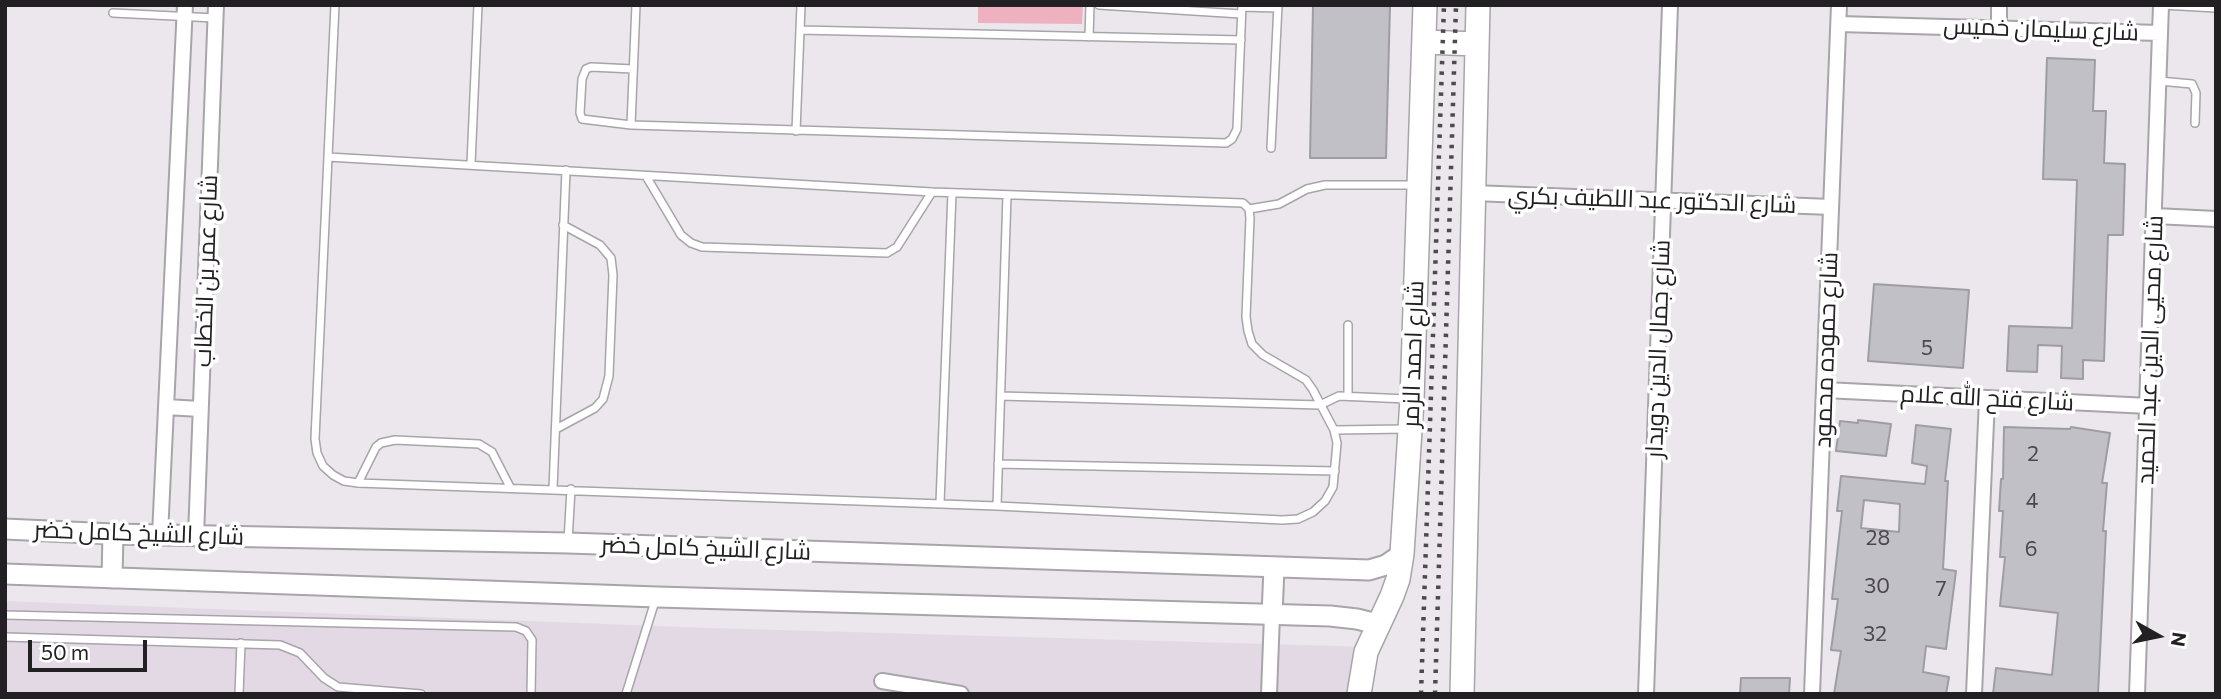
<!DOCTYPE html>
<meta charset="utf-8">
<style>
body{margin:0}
#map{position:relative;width:2221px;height:699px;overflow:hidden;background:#ebe7ed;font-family:Commissioner,sans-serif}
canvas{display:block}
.frame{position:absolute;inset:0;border:7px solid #222022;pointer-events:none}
.north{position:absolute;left:2123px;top:601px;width:70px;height:70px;-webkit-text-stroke:5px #fff;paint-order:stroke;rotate:99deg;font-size:19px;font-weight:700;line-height:28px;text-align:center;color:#222022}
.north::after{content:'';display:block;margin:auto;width:24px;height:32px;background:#222022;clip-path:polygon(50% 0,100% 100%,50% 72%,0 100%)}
.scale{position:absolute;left:28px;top:640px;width:119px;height:32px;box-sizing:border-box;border:4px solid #222022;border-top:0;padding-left:9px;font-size:21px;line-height:24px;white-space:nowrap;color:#222022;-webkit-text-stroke:5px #fff;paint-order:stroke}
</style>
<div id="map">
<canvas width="2221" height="699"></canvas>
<div class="frame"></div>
<div class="north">N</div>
<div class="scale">50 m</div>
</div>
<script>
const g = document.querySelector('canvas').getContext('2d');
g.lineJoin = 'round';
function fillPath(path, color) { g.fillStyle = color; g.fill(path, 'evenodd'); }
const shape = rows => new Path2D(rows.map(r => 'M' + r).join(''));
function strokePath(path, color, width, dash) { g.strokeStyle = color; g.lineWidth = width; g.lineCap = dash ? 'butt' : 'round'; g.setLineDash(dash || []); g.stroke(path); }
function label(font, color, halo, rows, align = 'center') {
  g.font = font + ' Commissioner,Cairo,sans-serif'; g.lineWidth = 7; g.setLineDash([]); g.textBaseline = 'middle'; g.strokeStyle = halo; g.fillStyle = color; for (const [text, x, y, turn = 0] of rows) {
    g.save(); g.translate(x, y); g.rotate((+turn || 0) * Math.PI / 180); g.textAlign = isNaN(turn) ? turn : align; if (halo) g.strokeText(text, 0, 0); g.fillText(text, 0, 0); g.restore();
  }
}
fillPath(shape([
 [5,601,709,628,1370,647,1367,694,5,694]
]), '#e2d9e5');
fillPath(shape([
 [978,5,1083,5,1082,24,978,23]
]), '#eeb1bf');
const building = shape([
 [1313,5,1390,5,1386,158,1310,158,1313,5],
 [2047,58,2095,60,2093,111,2106,111,2104,163,2125,164,2123,235,2108,235,2104,361,2083,360,2083,379,2061,378,2062,346,2038,345,2037,372,2007,371,2009,326,2072,328,2077,180,2043,179,2047,58],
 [1874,284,1969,290,1963,368,1868,361,1874,284],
 [1858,420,1891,424,1886,456,1836,451,1840,421,1858,423,1858,420],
 [1916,425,1951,429,1945,481,1948,481,1943,569,1956,571,1946,649,1926,646,1923,672,1949,677,1946,694,1834,694,1841,651,1831,650,1838,599,1832,599,1842,511,1837,511,1841,476,1925,484,1927,466,1912,463,1916,425],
 [1864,500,1900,504,1899,532,1861,528,1864,500],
 [2004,427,2070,429,2071,427,2110,433,2102,483,2107,483,2103,531,2106,531,2098,694,1993,694,1996,668,2052,675,2058,613,2000,606,2005,557,2000,557,2003,511,1999,511,2001,479,2003,479,2004,427],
 [1741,678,1790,678,1789,694,1740,694,1741,678]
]);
fillPath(building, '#c1c0c7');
strokePath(building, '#9e9da3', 2);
const service = shape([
 [1099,5,1241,14],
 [2162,5,2216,8],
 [1242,7,1278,8],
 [113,13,215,18],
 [800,30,1241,40],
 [1089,37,1090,5],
 [633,69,591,67,586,69,582,79,580,113,582,119,631,125,1226,143,1232,139,1237,129,1242,5],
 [2159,81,2192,84,2196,93,2195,123],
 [631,125,636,5],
 [796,131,801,5],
 [1271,148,1278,5],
 [328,157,932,192,1243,203,1249,209,1250,218,1246,317,1248,331,1252,344,1263,355,1306,380,1313,390,1334,430,1337,443,1333,487,1325,501,1313,512,1298,519,1282,520,997,506,358,483,344,481,333,475,323,466,317,453,315,439,328,157,335,5],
 [471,164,478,5],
 [646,176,681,235,691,243,702,247,887,253,897,247,932,192],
 [1249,209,1279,204,1307,189,1325,185,1415,185],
 [1348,325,1348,396],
 [1001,396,1320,405,1339,396,1407,399],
 [556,429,595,408,603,399,609,376,613,275,611,258,600,245,563,225],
 [1334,430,1407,429],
 [998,464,1335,471],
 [358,483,376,447,381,443,395,440,479,444,492,452,510,487],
 [553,489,566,170],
 [940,503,952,193],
 [997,506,1007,195],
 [568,541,571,489],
 [5,615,516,627,526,631,532,640,531,694],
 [5,637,280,645,300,653,324,678,338,687,421,694],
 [239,694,241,643],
 [626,694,656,598]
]);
const minor = shape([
 [1839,24,2160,33],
 [1999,27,1999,5],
 [1473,193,1831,207],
 [2155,216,2216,219],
 [1825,390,2149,406],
 [166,407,200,409],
 [160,535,185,5],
 [196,536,216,5],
 [882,681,961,694],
 [1269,694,1272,615],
 [1646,694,1670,5],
 [1812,694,1839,5],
 [1974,694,1987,399],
 [2137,694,2161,5]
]);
const secondary = shape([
 [5,529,113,534,568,543,1369,570,1386,565,1402,554],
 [5,574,657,597,1330,616,1357,619,1377,624],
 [112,578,113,534],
 [1272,615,1274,568]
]);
const primary = shape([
 [1424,42,1476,44],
 [1359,694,1366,652,1392,596,1398,579,1402,554,1412,399,1425,5],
 [1462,694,1478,5]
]);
strokePath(service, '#a8a4aa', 10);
strokePath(minor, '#a8a4aa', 18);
strokePath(secondary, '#a8a4aa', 23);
strokePath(primary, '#a8a4aa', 26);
strokePath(service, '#fff', 7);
strokePath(minor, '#fff', 14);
strokePath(secondary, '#fff', 19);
strokePath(primary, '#fff', 23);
strokePath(shape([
 [1421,694,1444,5],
 [1435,694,1456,5]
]), '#4d4a4d', 4.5, [3.5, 7]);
label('21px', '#4a484b', null, [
 ["5",1927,348],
 ["2",2033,454],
 ["4",2032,501],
 ["28",1878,538],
 ["6",2031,549],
 ["30",1877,586],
 ["7",1941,589],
 ["32",1875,634]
]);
label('24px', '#222022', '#fff', [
 ["شارع سليمان خميس",2041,29,2],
 ["شارع الدكتور عبد اللطيف بكري",1652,200,2],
 ["شارع عمر بن الخطاب",206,271,-88],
 ["شارع جمال الدين دويدار",1658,349,-88],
 ["شارع حموده محمود",1826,350,-88],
 ["شارع محيى الدين عبد الحميد",2150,350,-88],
 ["شارع احمد الزمر",1413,354,-88],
 ["شارع فتح الله علام",1987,398,3],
 ["شارع الشيخ كامل خضر",139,533,2],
 ["شارع الشيخ كامل خضر",706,548,2]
]);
</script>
